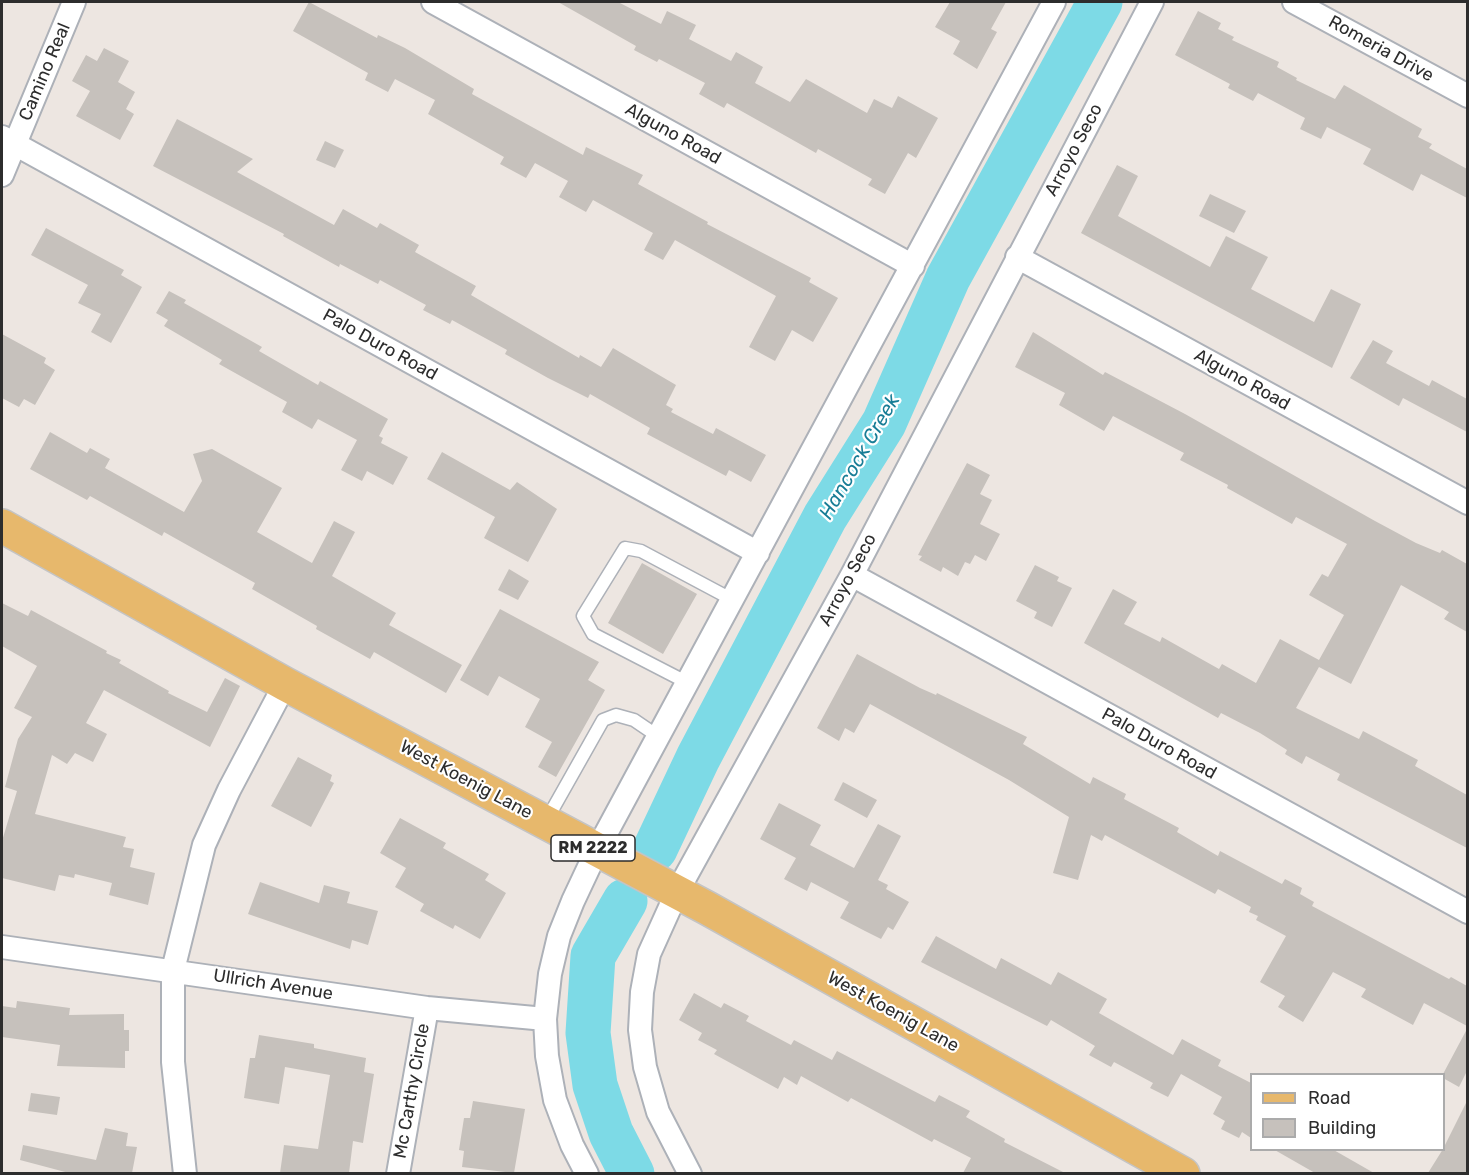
<!DOCTYPE html>
<style>
body{margin:0}
#map{position:relative;width:1469px;height:1175px;overflow:hidden;background:#ede6e1;font-family:Rubik,sans-serif}
canvas{display:block}
.frame{position:absolute;inset:0;border:3px solid #2d2d2d;pointer-events:none}
.legend{position:absolute;left:1250px;top:1073px;width:195px;height:78px;box-sizing:border-box;background:#fff;border:2px solid #ababab;margin:0;padding:8px 10px;list-style:none;font-size:18px;color:#2d2d2d}
.legend li{display:flex;align-items:center;gap:12px;height:30px}
.legend b{width:30px;border:2px solid #ababab}
</style>
<div id="map">
<canvas width="1469" height="1175"></canvas>
<div class="frame"></div>
<ul class="legend">
<li><b style="height:8px;background:#e7b86c"></b>Road</li>
<li><b style="height:16px;background:#c6c1bc"></b>Building</li>
</ul>
</div>
<script>
const g = document.querySelector('canvas').getContext('2d');
g.lineJoin = 'round';
const shape = rows => new Path2D(rows.map(r => 'M' + r).join(''));
function strokePath(path, color, width, dash) { g.strokeStyle = color; g.lineWidth = width; g.lineCap = dash ? 'butt' : 'round'; g.setLineDash(dash || []); g.stroke(path); }
function fillPath(path, color) { g.fillStyle = color; g.fill(path, 'evenodd'); }
function label(font, color, halo, rows, align = 'center') {
  g.font = font + ' Rubik,sans-serif'; g.lineWidth = 4.5; g.setLineDash([]); g.textBaseline = 'middle'; g.strokeStyle = halo; g.fillStyle = color; for (const [text, x, y, turn = 0] of rows) {
    g.save(); g.translate(x, y); g.rotate((+turn || 0) * Math.PI / 180); g.textAlign = isNaN(turn) ? turn : align; if (halo) g.strokeText(text, 0, 0); g.fillText(text, 0, 0); g.restore();
  }
}
strokePath(shape([
 [655,849,698,758,825,517,884,423,948,278,1100,2],
 [625,901,593,956,588,1033,595,1085,611,1133,632,1174]
]), '#7ddae6', 45);
fillPath(shape([
 [309,2,377,38,378,35,405,48,474,89,472,94,583,155,586,147,643,175,638,184,708,222,707,224,811,278,809,282,838,298,813,342,792,330,775,361,749,347,776,296,675,240,663,260,644,250,653,233,593,200,586,212,559,197,568,181,535,163,526,178,500,164,504,157,428,114,435,100,395,79,388,92,365,80,368,73,293,31],
 [558,2,618,2,661,24,667,11,696,25,689,39,731,61,736,52,763,67,755,83,790,102,806,79,867,113,874,99,892,108,898,96,938,118,916,158,908,153,885,194,868,185,872,179,818,149,816,153,727,103,724,108,699,94,705,83,659,59,657,62,634,50,636,46],
 [950,2,1006,2,991,29,997,32,977,69,953,54,960,41,935,27],
 [1198,11,1221,23,1218,29,1234,37,1232,40,1279,62,1277,67,1297,78,1296,80,1335,99,1344,85,1422,129,1418,137,1432,144,1429,148,1467,169,1467,198,1421,174,1413,191,1363,164,1371,149,1327,127,1321,139,1300,129,1305,118,1258,93,1253,101,1228,88,1230,84,1175,55],
 [104,48,129,61,118,82,135,92,126,109,134,114,120,140,76,116,90,91,72,81,86,55,97,61],
 [177,119,253,159,237,172,334,225,343,209,377,228,380,223,419,245,415,252,476,286,471,295,579,358,580,355,601,367,613,348,676,385,666,405,673,409,671,412,713,434,716,428,766,455,751,482,729,470,726,476,647,434,650,428,590,394,588,398,548,378,505,354,507,350,452,320,450,324,423,310,426,305,380,280,378,284,340,264,339,267,283,236,284,234,153,166],
 [325,141,344,150,335,168,316,160],
 [1117,165,1138,176,1118,216,1210,267,1226,236,1268,257,1251,289,1314,322,1331,289,1361,304,1332,368,1081,233],
 [1210,194,1246,211,1234,233,1199,216],
 [46,228,124,270,121,275,142,287,111,343,91,332,101,314,78,303,88,285,31,255],
 [169,291,186,300,184,303,262,347,259,351,318,385,320,381,388,419,379,436,383,438,381,443,408,457,393,485,367,471,362,481,341,470,357,440,318,419,312,429,282,412,287,402,219,364,222,360,164,326,168,320,156,313],
 [1033,332,1103,375,1105,372,1185,414,1375,521,1416,543,1440,553,1442,550,1467,564,1467,632,1444,619,1449,612,1401,585,1351,684,1319,667,1296,708,1359,739,1363,731,1418,760,1415,766,1467,795,1467,848,1337,780,1340,774,1306,756,1302,764,1285,754,1287,750,1260,733,1221,713,1218,718,1084,643,1113,589,1137,602,1124,624,1160,642,1162,637,1219,669,1222,664,1256,683,1280,639,1319,660,1344,615,1309,595,1322,574,1328,577,1347,544,1296,517,1292,524,1227,488,1228,485,1180,460,1184,453,1113,416,1104,431,1059,405,1065,393,1015,367],
 [2,334,46,358,44,363,55,370,35,405,24,399,19,407,2,398],
 [1373,340,1393,351,1386,363,1429,386,1432,380,1467,399,1467,432,1403,398,1399,406,1350,378],
 [50,432,87,453,90,448,110,459,105,468,184,512,202,481,193,454,212,449,282,488,257,532,312,563,334,521,355,532,332,576,396,613,389,625,462,665,446,693,374,652,370,659,316,629,317,626,252,589,255,583,164,532,162,536,90,496,87,500,30,469],
 [442,452,510,490,517,482,557,509,528,562,484,538,495,517,427,479],
 [967,463,990,475,980,494,992,500,980,524,1000,534,986,561,975,555,970,564,965,562,958,576,943,567,941,572,919,560,922,556,918,555],
 [642,563,697,594,663,654,608,623],
 [1035,565,1059,577,1057,581,1072,588,1052,627,1034,618,1037,612,1016,601],
 [509,569,529,581,518,600,498,590],
 [2,603,28,616,31,610,107,651,106,653,121,660,119,663,169,691,168,693,207,712,225,678,240,686,210,747,104,690,86,723,107,734,93,762,75,753,67,764,52,755,35,814,126,837,123,847,134,849,130,867,155,873,148,905,109,895,112,883,75,874,74,878,59,875,55,891,2,878,2,841,17,791,5,787,18,739,32,717,14,708,37,666,2,646],
 [500,609,599,662,588,680,605,690,556,777,538,767,552,742,525,727,540,699,499,676,488,696,460,680],
 [857,654,920,688,936,695,937,693,1027,737,1023,744,1090,784,1093,777,1126,794,1124,799,1179,828,1177,832,1218,856,1220,851,1282,884,1285,879,1302,888,1300,894,1314,902,1312,906,1449,979,1451,977,1467,986,1467,1026,1424,1003,1413,1025,1361,997,1366,989,1333,972,1303,1022,1278,1007,1285,996,1260,982,1286,936,1256,920,1258,916,1249,912,1251,907,1218,889,1215,894,1105,835,1102,841,1091,835,1078,880,1053,873,1069,817,1009,780,870,704,854,733,845,728,839,741,817,728],
 [298,757,332,775,330,781,334,783,311,827,271,806],
 [843,782,877,800,867,818,834,800],
 [779,803,821,825,810,845,854,868,878,824,901,836,878,880,888,885,886,889,909,902,893,930,888,927,881,939,865,931,840,918,849,902,811,882,807,891,784,879,796,858,760,839],
 [400,818,446,843,443,848,489,874,485,880,506,893,480,939,455,925,453,929,420,911,424,904,395,887,406,868,380,853],
 [260,882,319,903,324,885,350,892,347,903,378,911,368,945,352,940,350,949,248,914],
 [936,936,996,969,1001,958,1051,985,1058,972,1107,999,1099,1013,1173,1055,1182,1039,1221,1060,1218,1066,1251,1083,1251,1138,1242,1132,1239,1138,1221,1129,1225,1121,1213,1114,1222,1097,1181,1074,1168,1097,1150,1088,1153,1083,1114,1062,1111,1067,1089,1055,1095,1046,1051,1020,1047,1026,921,962],
 [694,993,721,1008,724,1003,749,1016,746,1021,791,1045,794,1040,832,1060,837,1051,935,1102,939,1095,970,1111,966,1117,1005,1139,1004,1142,1065,1173,963,1173,971,1158,934,1139,932,1142,851,1098,848,1102,801,1076,797,1085,784,1077,778,1089,714,1054,717,1050,698,1040,702,1033,679,1020],
 [17,1001,70,1008,69,1015,124,1014,124,1030,129,1030,129,1051,125,1051,125,1068,57,1066,60,1045,2,1037,2,1006,16,1008],
 [1467,1029,1467,1071,1459,1087,1443,1078,1443,1074],
 [259,1035,314,1044,314,1048,366,1058,364,1072,374,1074,363,1143,353,1141,349,1173,280,1173,284,1145,318,1149,330,1075,285,1067,279,1104,244,1098,250,1058,255,1058],
 [31,1093,60,1097,57,1115,28,1111],
 [473,1101,525,1109,514,1173,462,1167,464,1151,459,1150,464,1118,470,1118],
 [1467,1101,1467,1173,1428,1173,1443,1149],
 [105,1128,128,1133,126,1146,137,1147,132,1173,69,1173,20,1160,23,1145,96,1160],
 [1273,1149,1332,1149,1374,1173,1315,1173]
]), '#c6c1bc');
const service = shape([
 [688,683,593,634,583,616,625,548,641,551,733,600],
 [546,821,603,720,616,715,634,720,659,737]
]);
const minor = shape([
 [433,2,913,266],
 [1294,2,1468,96],
 [2,137,758,553],
 [2,175,74,2],
 [1017,257,1468,503],
 [852,575,1468,912],
 [2,947,427,1008,545,1019],
 [185,1174,173,1062,173,970,204,845,229,790,285,684],
 [398,1174,427,1008],
 [587,1174,572,1145,555,1100,547,1056,545,1019,550,974,559,936,573,901,597,850,1054,2],
 [690,1174,658,1112,645,1067,640,1030,642,992,649,954,677,892,852,575,1152,2]
]);
const primary = shape([
 [2,526,285,684,707,908,1183,1174]
]);
strokePath(service, '#adb1b8', 15);
strokePath(minor, '#adb1b8', 26);
strokePath(primary, '#c4c4c4', 36);
strokePath(service, '#fff', 12);
strokePath(minor, '#fff', 22);
strokePath(primary, '#e7b86c', 33);
for (const [x, y, w] of [
 [593,848,84]
]) { const box = new Path2D(); box.roundRect(x - w / 2, y - 13, w, 26, 4.5); g.fillStyle = '#fff'; g.fill(box); strokePath(box, '#2d2d2d', 1.5); }
label('bold 16px', '#2d2d2d', null, [
 ["RM 2222",593,848]
]);
label('18px', '#2d2d2d', '#fff', [
 ["Romeria Drive",1381,49,29],
 ["Camino Real",45,72,-67],
 ["Alguno Road",673,134,29],
 ["Arroyo Seco",1074,150,-62],
 ["Palo Duro Road",380,345,29],
 ["Alguno Road",1242,380,29],
 ["Arroyo Seco",848,580,-62],
 ["Palo Duro Road",1159,744,29],
 ["West Koenig Lane",466,780,28],
 ["Ullrich Avenue",273,985,9],
 ["West Koenig Lane",893,1012,29],
 ["Mc Carthy Circle",412,1091,-80]
]);
label('italic 20px', '#187d96', '#fff', [
 ["Hancock Creek",860,457,-60]
]);
</script>
